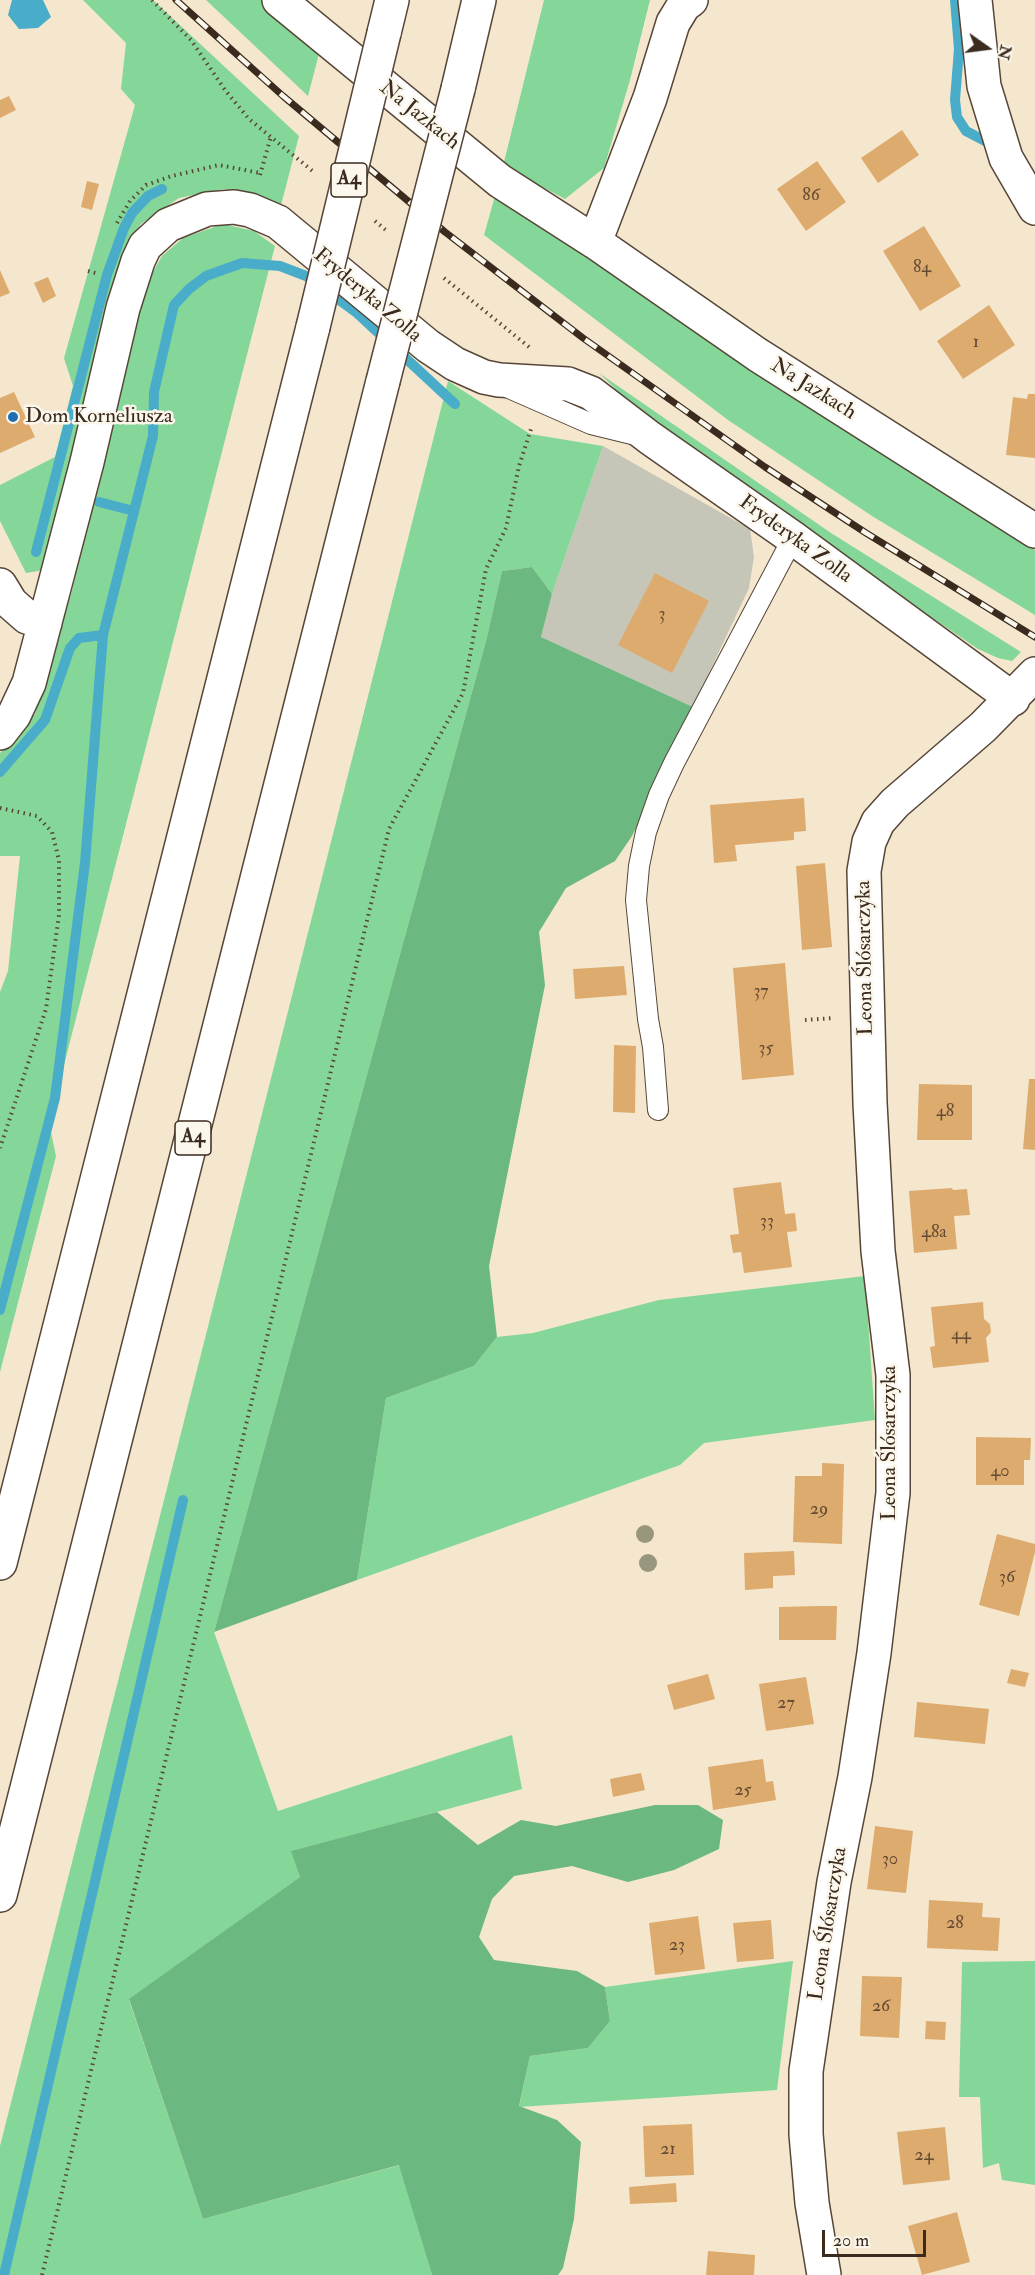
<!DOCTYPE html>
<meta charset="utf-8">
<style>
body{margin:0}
#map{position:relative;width:1035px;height:2275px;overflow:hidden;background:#f4e7ce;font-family:"IM FELL Double Pica",serif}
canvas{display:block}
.north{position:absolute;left:957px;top:18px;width:60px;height:60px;-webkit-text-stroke:4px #fbf7ec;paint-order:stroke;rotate:104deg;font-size:16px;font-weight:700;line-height:24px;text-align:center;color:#3b2a1e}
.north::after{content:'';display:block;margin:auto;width:21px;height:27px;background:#3b2a1e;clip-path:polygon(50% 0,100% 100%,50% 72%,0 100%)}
.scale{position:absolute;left:822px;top:2230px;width:104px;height:27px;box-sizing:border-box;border:3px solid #3b2a1e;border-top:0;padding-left:8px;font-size:18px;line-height:21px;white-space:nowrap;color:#3b2a1e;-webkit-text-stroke:4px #fbf7ec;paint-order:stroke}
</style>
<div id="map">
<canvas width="1035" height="2275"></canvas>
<div class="north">N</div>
<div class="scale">20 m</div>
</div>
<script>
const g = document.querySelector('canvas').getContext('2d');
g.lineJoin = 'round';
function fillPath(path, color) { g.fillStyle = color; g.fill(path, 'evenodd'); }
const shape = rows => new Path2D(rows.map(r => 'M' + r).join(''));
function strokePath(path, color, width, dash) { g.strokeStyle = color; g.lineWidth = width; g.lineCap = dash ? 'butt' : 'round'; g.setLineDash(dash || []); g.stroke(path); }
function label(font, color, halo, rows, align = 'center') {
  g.font = font + ' "IM FELL Double Pica",serif'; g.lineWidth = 5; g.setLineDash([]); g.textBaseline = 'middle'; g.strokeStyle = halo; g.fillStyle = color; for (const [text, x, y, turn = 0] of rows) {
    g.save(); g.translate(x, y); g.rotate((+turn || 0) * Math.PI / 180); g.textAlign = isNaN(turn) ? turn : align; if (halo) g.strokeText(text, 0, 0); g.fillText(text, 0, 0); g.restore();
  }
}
fillPath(shape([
 [603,446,750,529,754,557,749,588,693,707,541,637,552,594]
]), '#c5c5b8');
fillPath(shape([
 [83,0,153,0,299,136,280,209,256,195,224,189,179,198,141,224,129,243,44,570,26,573,0,521,0,485,55,457,73,386,64,358,135,105,121,89,126,43],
 [206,0,262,0,320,50,308,96],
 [544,0,650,0,630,80,604,168,565,199,503,166],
 [495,196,887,446,1035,550,1035,615,872,516,728,420,484,235],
 [223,224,254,231,275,246,49,1123,56,1156,0,1372,0,992,8,971,20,856,0,856,0,753,35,714,72,591,138,307,148,281,162,256,183,238],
 [599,373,831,533,1021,652,1012,661,998,658,978,649,805,531,631,404],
 [448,381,530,434,603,446,552,594,532,567,502,571,486,641,214,1632,278,1811,512,1735,522,1789,292,1851,300,1877,129,2000,203,2219,400,2165,432,2275,0,2275,0,2146],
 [865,1276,875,1420,704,1443,680,1465,357,1580,386,1398,474,1366,497,1337,533,1333,659,1300],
 [793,1961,777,2090,519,2107,530,2056,588,2048,610,2021,605,1987],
 [1035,1961,1035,2185,1002,2180,999,2163,983,2168,980,2097,959,2097,962,1962]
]), '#84d798');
fillPath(shape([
 [532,567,552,594,541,637,693,707,632,836,615,861,566,888,539,932,545,985,489,1266,497,1337,474,1366,386,1398,357,1580,214,1632,486,641,502,571],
 [655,1805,698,1805,723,1820,719,1849,674,1870,628,1882,572,1866,514,1876,492,1899,479,1937,494,1960,577,1971,605,1987,610,2021,588,2048,530,2056,519,2106,557,2120,581,2142,574,2219,563,2268,558,2275,432,2275,399,2165,203,2219,129,1999,300,1877,291,1851,437,1812,478,1845,521,1820,556,1826]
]), '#6bb880');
fillPath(shape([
 [12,0,43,0,51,17,38,28,19,29,8,15]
]), '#49acc9');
strokePath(shape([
 [955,0,959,49,955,100,957,117,966,131,989,143],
 [99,502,134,511],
 [36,552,107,275,124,228,132,213,148,196,162,189],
 [0,772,45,720,70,648,79,638,103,635],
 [0,1310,55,1098,85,863,103,635,153,436,154,392,174,305,189,289,206,276,242,263,280,266,306,276,357,313,455,404],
 [4,2275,183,1500]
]), '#49acc9', 10);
fillPath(shape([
 [9,96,16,110,0,118,0,100],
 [902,130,919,155,878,183,861,158],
 [817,161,846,202,806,231,777,189],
 [87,181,99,184,92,210,81,207],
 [924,226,961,286,920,311,883,251],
 [0,270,10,293,0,297],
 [48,277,56,296,43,303,34,283],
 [989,305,1015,345,963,379,937,341],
 [14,392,35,437,0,453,0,398],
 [1028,394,1035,394,1035,458,1006,455,1013,397,1027,399],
 [655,573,709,601,672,673,618,645],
 [804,798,806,831,794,832,794,840,735,845,737,861,714,863,710,805],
 [825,863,832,947,802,950,796,866],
 [785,963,794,1075,742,1080,733,968],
 [624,966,627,995,575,999,573,969],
 [614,1045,636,1046,635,1113,613,1112],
 [1029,1079,1035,1079,1035,1150,1023,1149],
 [919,1084,972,1085,972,1140,917,1140],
 [781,1182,785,1214,795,1213,797,1231,787,1232,792,1267,744,1273,741,1252,733,1253,730,1235,739,1234,733,1188],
 [952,1188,953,1190,967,1189,970,1215,954,1216,957,1249,914,1253,909,1191],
 [983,1302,984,1319,990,1324,991,1332,986,1338,989,1362,933,1368,930,1347,935,1346,931,1307],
 [976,1437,1031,1438,1030,1460,1024,1460,1024,1485,976,1485],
 [822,1463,844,1464,842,1544,793,1542,795,1476,822,1476],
 [997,1534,1035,1544,1035,1552,1019,1616,979,1605],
 [794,1551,795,1575,773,1576,773,1588,745,1590,744,1553],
 [817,1606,837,1606,836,1640,779,1640,779,1607],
 [1011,1669,1029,1673,1025,1687,1007,1683],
 [708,1674,715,1699,674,1710,667,1685],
 [806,1677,814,1724,766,1731,759,1684],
 [917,1702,989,1709,985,1744,914,1737],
 [763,1759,766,1782,773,1781,776,1800,713,1810,708,1767],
 [641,1773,645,1790,613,1797,610,1779],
 [875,1826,913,1831,906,1893,867,1889],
 [929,1900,983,1903,982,1917,1000,1918,998,1951,927,1948],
 [698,1916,705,1969,655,1975,649,1923],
 [771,1920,774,1959,737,1962,733,1923],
 [862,1976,902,1977,899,2038,860,2036],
 [926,2021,946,2022,945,2040,925,2039],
 [692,2124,694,2175,645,2177,643,2126],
 [945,2127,950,2180,903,2185,897,2132],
 [676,2183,677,2202,630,2204,629,2187],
 [957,2212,970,2262,922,2275,908,2226],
 [708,2251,755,2255,754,2275,706,2275]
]), '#ddab6e');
const service = shape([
 [509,388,591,424,636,435],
 [658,1110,653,1047,648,1019,636,900,639,866,646,832,659,795,674,763,793,538]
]);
const minor = shape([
 [279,0,500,181,595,242,758,355,1035,531],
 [975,0,984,86,1006,158,1035,208],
 [595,242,650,98,673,23,684,5,691,0],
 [0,585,11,603,27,617,45,623],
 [0,733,14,715,29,683,87,462,123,308,138,261,145,246,168,225,207,209,234,207,250,210,278,222,428,346,455,364,484,377,499,380,568,384,591,393,650,438,793,538,1013,699],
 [824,2275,812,2203,806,2134,806,2071,834,1882,855,1777,874,1653,893,1493,893,1375,878,1251,870,1103,864,871,869,842,878,822,895,803,983,727,1035,674]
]);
const motorway = shape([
 [384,33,392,0],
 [458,89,479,0],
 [0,1563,313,327],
 [0,1895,383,381]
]);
strokePath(service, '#574638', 22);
strokePath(minor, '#574638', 36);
strokePath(motorway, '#574638', 36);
strokePath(shape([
 [152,0,191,40,225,90,249,119,315,173],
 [260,175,271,136],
 [375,221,387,231],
 [117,223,130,201,146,185,172,176,219,165,260,173],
 [88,271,99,274],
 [444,278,529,347],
 [0,808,37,816,52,832,59,860,59,915,46,1009,0,1148],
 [805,1020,834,1018],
 [42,2275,389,829,463,693,486,569,506,528,519,466,531,429]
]), '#574638', 4, [1.5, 4.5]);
strokePath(service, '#fff', 20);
strokePath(minor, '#fff', 33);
strokePath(motorway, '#fff', 33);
const rail = shape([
 [176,0,283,96,445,232,583,338,765,467,866,533,1035,637]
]);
strokePath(rail, '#3b2a1e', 7);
strokePath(rail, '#fbf7ec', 4.5, [14]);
const motorwayBridge = shape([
 [313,327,384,33],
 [383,381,458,89]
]);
strokePath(motorwayBridge, '#574638', 36, []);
strokePath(motorwayBridge, '#fff', 33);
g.fillStyle = '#98977e';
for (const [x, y] of [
 [645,1534],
 [648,1563]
]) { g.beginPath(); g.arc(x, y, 9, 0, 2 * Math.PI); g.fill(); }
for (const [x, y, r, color] of [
 [13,417,6,"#1f6fb2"]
]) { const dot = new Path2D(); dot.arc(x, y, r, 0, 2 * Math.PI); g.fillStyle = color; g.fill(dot); strokePath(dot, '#fbf7ec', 2); }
label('18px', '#644a32', null, [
 ["86",811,196],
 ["84",922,268],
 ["1",976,343],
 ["3",662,615],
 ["37",761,992],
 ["35",766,1049],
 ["48",945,1112],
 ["33",767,1222],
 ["48a",934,1233],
 ["44",961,1335],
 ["40",1000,1472],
 ["29",819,1510],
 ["36",1007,1578],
 ["27",786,1704],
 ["25",743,1791],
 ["30",890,1860],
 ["28",955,1924],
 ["23",677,1946],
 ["26",881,2007],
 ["21",668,2150],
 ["24",924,2156]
]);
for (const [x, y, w] of [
 [349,180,36],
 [193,1138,36]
]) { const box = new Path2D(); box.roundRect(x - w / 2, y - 17, w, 34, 4.5); g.fillStyle = '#fbf7ec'; g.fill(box); strokePath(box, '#3b2a1e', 1.5); }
label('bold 20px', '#3b2a1e', null, [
 ["A4",349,180],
 ["A4",193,1138]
]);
label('21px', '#3b2a1e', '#fbf7ec', [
 ["Na Jazkach",419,116,39],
 ["Fryderyka Zolla",367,296,40],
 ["Na Jazkach",813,390,32],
 ["Fryderyka Zolla",795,540,36],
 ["Leona Ślósarczyka",866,958,-91],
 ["Leona Ślósarczyka",890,1443,-90],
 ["Leona Ślósarczyka",829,1924,-81]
]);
label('21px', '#3b2a1e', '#fbf7ec', [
 ["Dom Korneliusza",25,417]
], 'left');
</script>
